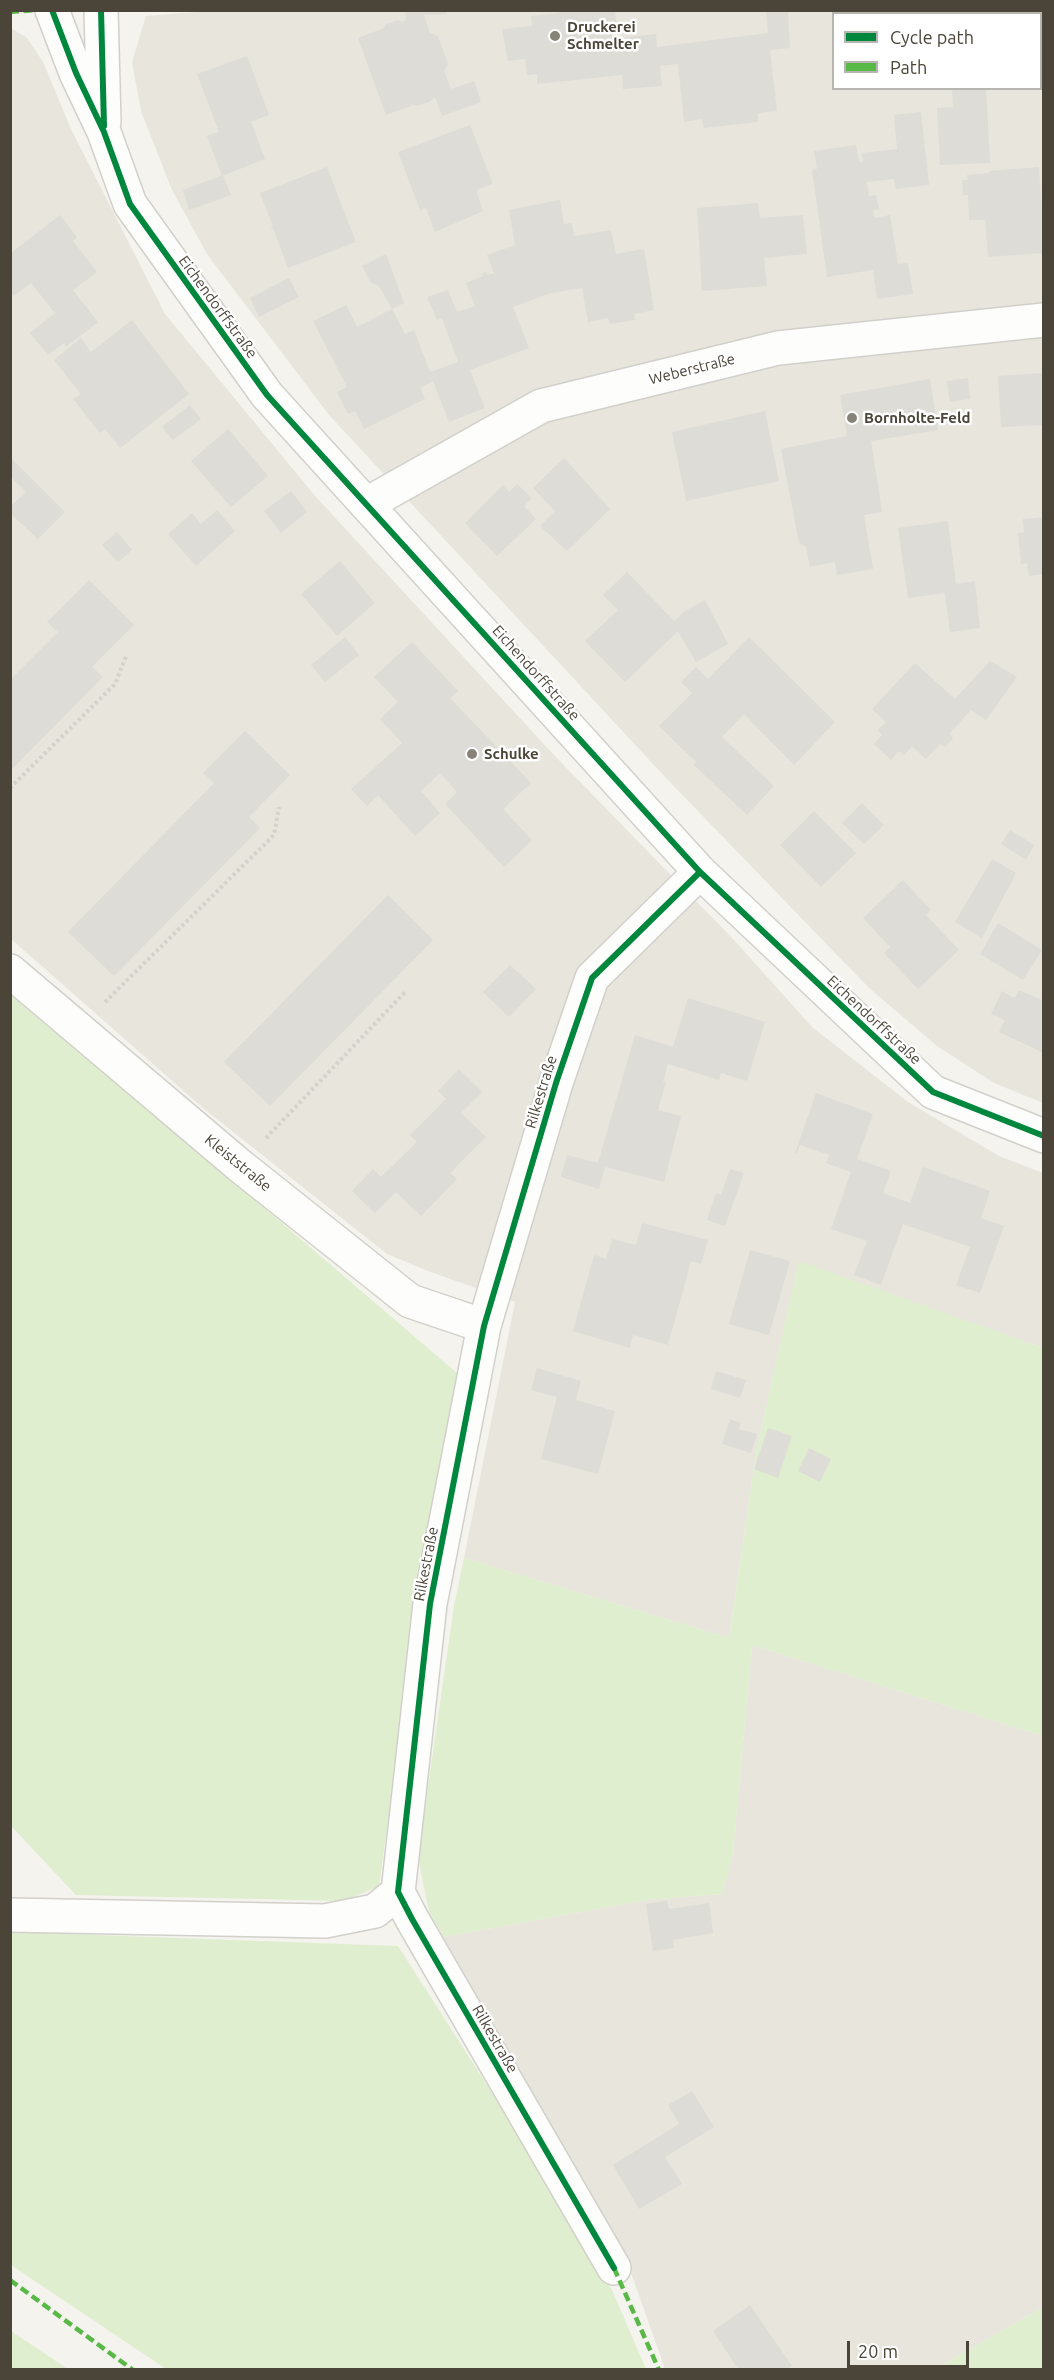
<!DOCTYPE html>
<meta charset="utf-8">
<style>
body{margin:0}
#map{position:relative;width:1054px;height:2380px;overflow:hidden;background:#f4f3ee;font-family:Ubuntu,sans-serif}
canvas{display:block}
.frame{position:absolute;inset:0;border:12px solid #4b4539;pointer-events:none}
.legend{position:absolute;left:832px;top:12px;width:210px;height:78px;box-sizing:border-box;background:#fff;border:2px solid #b7b5b0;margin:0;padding:8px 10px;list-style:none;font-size:18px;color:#4b4539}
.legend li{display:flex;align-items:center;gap:12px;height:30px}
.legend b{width:30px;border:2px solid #b7b5b0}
.scale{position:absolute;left:847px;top:2341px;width:122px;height:27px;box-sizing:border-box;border:3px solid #4b4539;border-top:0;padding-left:8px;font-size:18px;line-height:21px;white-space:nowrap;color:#4b4539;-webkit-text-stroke:4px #fff;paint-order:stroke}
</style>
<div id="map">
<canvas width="1054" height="2380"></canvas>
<div class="frame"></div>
<ul class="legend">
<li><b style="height:8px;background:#00873e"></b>Cycle path</li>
<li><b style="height:8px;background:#58b947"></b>Path</li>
</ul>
<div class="scale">20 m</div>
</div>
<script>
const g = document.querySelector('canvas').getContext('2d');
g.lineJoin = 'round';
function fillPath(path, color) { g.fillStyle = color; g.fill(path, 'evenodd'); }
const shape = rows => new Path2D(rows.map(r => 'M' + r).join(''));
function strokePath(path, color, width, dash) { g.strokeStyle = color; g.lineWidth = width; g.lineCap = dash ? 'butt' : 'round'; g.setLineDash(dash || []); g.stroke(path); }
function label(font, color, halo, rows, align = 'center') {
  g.font = font + ' Ubuntu,sans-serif'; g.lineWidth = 5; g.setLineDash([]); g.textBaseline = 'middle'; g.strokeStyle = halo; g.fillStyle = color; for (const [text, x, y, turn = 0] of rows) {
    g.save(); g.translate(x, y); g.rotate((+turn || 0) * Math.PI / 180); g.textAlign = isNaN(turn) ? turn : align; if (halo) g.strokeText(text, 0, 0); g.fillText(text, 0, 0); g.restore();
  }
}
fillPath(shape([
 [210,11,1043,11,1043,1103,994,1083,937,1046,868,987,666,778,329,415,207,254,172,190,141,111,132,62,146,16],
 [834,14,1040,14,1040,88,834,88],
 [11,28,27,38,43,62,71,129,165,314,316,497,553,754,735,941,812,1027,908,1102,999,1156,1043,1173,1043,1348,799,1262,757,1447,729,1638,464,1558,515,1302,428,1271,387,1254,203,1108,11,939],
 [752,1645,1043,1736,1043,2307,936,2369,665,2369,624,2253,443,1937,646,1900,722,1894,733,1853]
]), '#e7e5dc');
fillPath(shape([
 [11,991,464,1379,420,1589,379,1886,345,1901,76,1895,11,1826],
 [799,1261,1043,1348,1043,1736,752,1645,733,1853,722,1894,646,1900,443,1937,429,1912,418,1857,454,1606,464,1558,729,1638,757,1447],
 [11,1932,398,1946,538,2165,612,2290,646,2369,166,2369,11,2265],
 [1043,2307,1043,2369,936,2369],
 [11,2331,68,2369,11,2369]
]), '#dfeecf');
fillPath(shape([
 [405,10,447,10,447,14,424,15,430,33,438,36,448,64,444,71,451,89,474,81,481,102,442,116,435,97,429,102,417,106,413,105,386,115,358,38,384,28,386,24,398,20,402,22,406,20],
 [559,10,615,10,618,38,656,34,657,47,768,33,766,10,788,10,790,48,770,50,777,111,758,113,758,122,704,128,702,119,684,122,678,64,660,66,662,86,623,89,622,75,537,84,537,74,527,75,525,59,508,61,502,29,532,26,531,16,559,13],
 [840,10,893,10,893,14,841,14],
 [247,56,269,115,251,122,265,159,222,176,207,136,219,132,197,74],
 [960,88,986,88,990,163,940,165,937,108,953,107,952,89],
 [921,112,929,185,896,189,894,179,867,182,869,196,876,195,879,209,873,210,874,218,890,215,898,264,908,263,913,294,877,299,873,270,827,277,812,170,817,169,814,151,856,145,859,162,863,162,862,153,897,149,894,115],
 [470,125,493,184,476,190,483,211,435,232,426,208,420,210,398,152],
 [327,167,356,242,288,268,273,228,270,230,273,226,260,193],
 [1039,167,1044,253,988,257,985,220,969,220,968,195,963,195,962,180,968,180,967,175,989,173,989,171],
 [223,175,231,195,189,210,183,190],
 [560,200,564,224,572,223,574,236,611,230,616,254,644,249,654,310,634,314,635,320,610,324,608,318,588,322,582,288,551,293,513,307,529,348,470,370,485,408,449,422,433,381,420,388,425,399,364,429,355,411,348,414,337,392,347,387,313,321,346,305,357,327,392,309,405,334,414,330,430,372,458,362,442,318,437,320,427,297,448,290,457,312,475,306,466,283,483,276,482,273,486,272,487,275,494,273,487,255,515,245,509,210],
 [758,203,760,218,803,215,807,254,764,258,767,286,702,291,697,208],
 [60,215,77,237,73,241,97,272,73,290,98,322,66,347,64,343,48,355,30,333,55,313,31,283,14,296,10,291,10,261,12,260,10,254],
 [386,254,404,303,392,309,379,286,371,283,362,266],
 [289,278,299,297,259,317,250,298],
 [132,320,189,394,120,448,105,429,100,433,73,399,81,394,54,360,81,338,91,352],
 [1044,373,1044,425,1001,427,998,376],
 [968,378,970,399,950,402,947,381],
 [930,379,938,430,871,441,882,512,864,515,873,569,837,575,835,562,810,567,806,547,799,543,781,449,847,436,840,395],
 [190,405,201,419,173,440,162,427],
 [765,411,779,481,686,501,672,432],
 [228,429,268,476,231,507,191,461],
 [10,457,65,512,38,539,10,513,10,507,26,492,10,476],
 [564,458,610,509,567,551,540,526,555,511,533,488],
 [517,484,532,498,524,506,536,519,497,556,465,523,503,485,509,492],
 [291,491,307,512,281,533,264,511],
 [217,510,235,531,196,566,168,534,192,513,201,524],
 [1044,517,1044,574,1029,576,1027,563,1021,564,1018,533,1024,532,1023,519],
 [948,521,956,584,975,581,980,628,950,632,945,593,908,598,898,528],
 [117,532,132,550,118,562,102,545],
 [340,561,375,603,337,636,301,594],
 [627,572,674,621,685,611,705,600,728,644,696,662,678,631,625,682,585,641,618,610,603,595],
 [89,580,134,625,92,667,103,677,10,771,10,680,58,632,47,622],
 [345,637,359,655,325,682,311,665],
 [749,637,835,722,794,765,744,714,722,737,774,786,747,815,694,765,696,762,659,726,692,693,681,682,696,667,708,679],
 [412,642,458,691,450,698,531,783,503,809,532,840,504,867,445,804,457,792,440,773,421,791,440,813,415,836,378,795,367,806,351,789,402,743,380,719,398,702,374,677],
 [990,661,1017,677,986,720,971,710,949,734,953,738,945,747,940,744,926,759,912,746,904,755,899,751,891,760,874,744,882,735,878,730,886,722,872,709,915,663,955,699],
 [245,731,290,775,249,817,260,828,114,976,68,932,214,783,203,773],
 [862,803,884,825,864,844,842,823],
 [814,811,856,853,821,887,780,845],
 [1010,830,1034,845,1026,860,1001,844],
 [992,859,1016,873,982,938,955,922],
 [903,880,931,910,926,915,959,950,918,989,884,953,890,947,863,918],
 [388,895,433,940,270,1106,224,1062],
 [998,923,1042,950,1023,980,980,954],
 [510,965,536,989,509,1017,483,992],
 [1019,990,1044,1001,1044,1053,999,1032,1005,1020,991,1014,1002,991,1015,998],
 [688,998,765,1022,747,1081,721,1073,719,1080,668,1064,663,1082,666,1082,658,1110,681,1116,664,1182,605,1167,599,1189,561,1177,567,1155,598,1163,635,1035,673,1047],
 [459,1069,482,1092,461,1113,486,1137,450,1173,457,1179,421,1216,396,1192,375,1213,352,1191,373,1169,381,1177,417,1142,410,1135,446,1099,438,1091],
 [816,1093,873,1114,857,1159,891,1171,883,1193,910,1203,923,1167,990,1191,981,1218,1004,1226,980,1293,956,1285,970,1247,903,1224,881,1285,854,1275,867,1241,831,1229,851,1172,826,1163,829,1155,800,1145,797,1153,795,1153],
 [730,1169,744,1173,725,1226,707,1220,716,1193,721,1195],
 [642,1223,708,1240,701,1264,691,1261,668,1345,633,1335,630,1348,573,1331,594,1255,606,1259,612,1239,636,1245],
 [750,1250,790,1261,769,1335,729,1324],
 [537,1368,581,1381,576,1400,615,1411,598,1474,541,1459,557,1397,531,1390],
 [716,1371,746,1380,740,1398,711,1389],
 [730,1419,741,1423,739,1429,757,1434,751,1453,722,1444],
 [768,1428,792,1436,778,1478,754,1469],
 [809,1448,831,1459,820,1482,798,1471],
 [667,1901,669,1909,709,1903,713,1933,673,1940,674,1948,653,1951,646,1904],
 [692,2091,714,2127,665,2157,682,2184,639,2209,613,2165,679,2124,668,2105],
 [750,2305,792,2366,786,2370,739,2370,713,2331]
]), '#dedcd6');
const minor = shape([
 [52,10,76,73,104,132,130,204,267,395,700,872,933,1092,1044,1136],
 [101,10,104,122],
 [367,504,541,406,778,348,1044,320],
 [10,971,239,1165,410,1301,484,1326],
 [10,1915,325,1921,375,1911,398,1892],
 [614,2268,412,1919,398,1892,430,1604,484,1326,556,1083,592,978,700,872]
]);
strokePath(minor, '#d2d0cb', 36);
strokePath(shape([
 [10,788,115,684,127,654],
 [105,1002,274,835,279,807],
 [266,1138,406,991]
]), '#d3d2cc', 4, [3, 3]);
strokePath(minor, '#fdfdfc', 33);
strokePath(shape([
 [10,12,36,10],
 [614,2268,659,2370],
 [10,2280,133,2370]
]), '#58b947', 4.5, [9, 4.5]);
strokePath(shape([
 [52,10,76,73,104,132,130,204,267,395,700,872,933,1092,1044,1136],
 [101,10,104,126],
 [614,2268,412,1919,398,1892,430,1604,484,1326,556,1083,592,978,700,872]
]), '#00873e', 6);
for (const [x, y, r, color] of [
 [555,36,6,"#868278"],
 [852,418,6,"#868278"],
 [472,754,6,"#868278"]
]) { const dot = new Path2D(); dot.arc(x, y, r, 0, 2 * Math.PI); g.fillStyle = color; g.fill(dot); strokePath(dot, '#fff', 2); }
label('bold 15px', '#4b4539', '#fff', [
 ["Druckerei",567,27],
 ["Schmelter",567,44],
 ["Bornholte-Feld",864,418],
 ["Schulke",484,754]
], 'left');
label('15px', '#4b4539', '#fff', [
 ["Eichendorffstraße",218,307,54],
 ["Weberstraße",692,369,-14],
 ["Eichendorffstraße",536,673,48],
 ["Eichendorffstraße",874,1020,43],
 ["Rilkestraße",541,1092,-73],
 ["Kleiststraße",238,1163,39],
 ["Rilkestraße",426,1564,-79],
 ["Rilkestraße",495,2039,60]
]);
</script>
